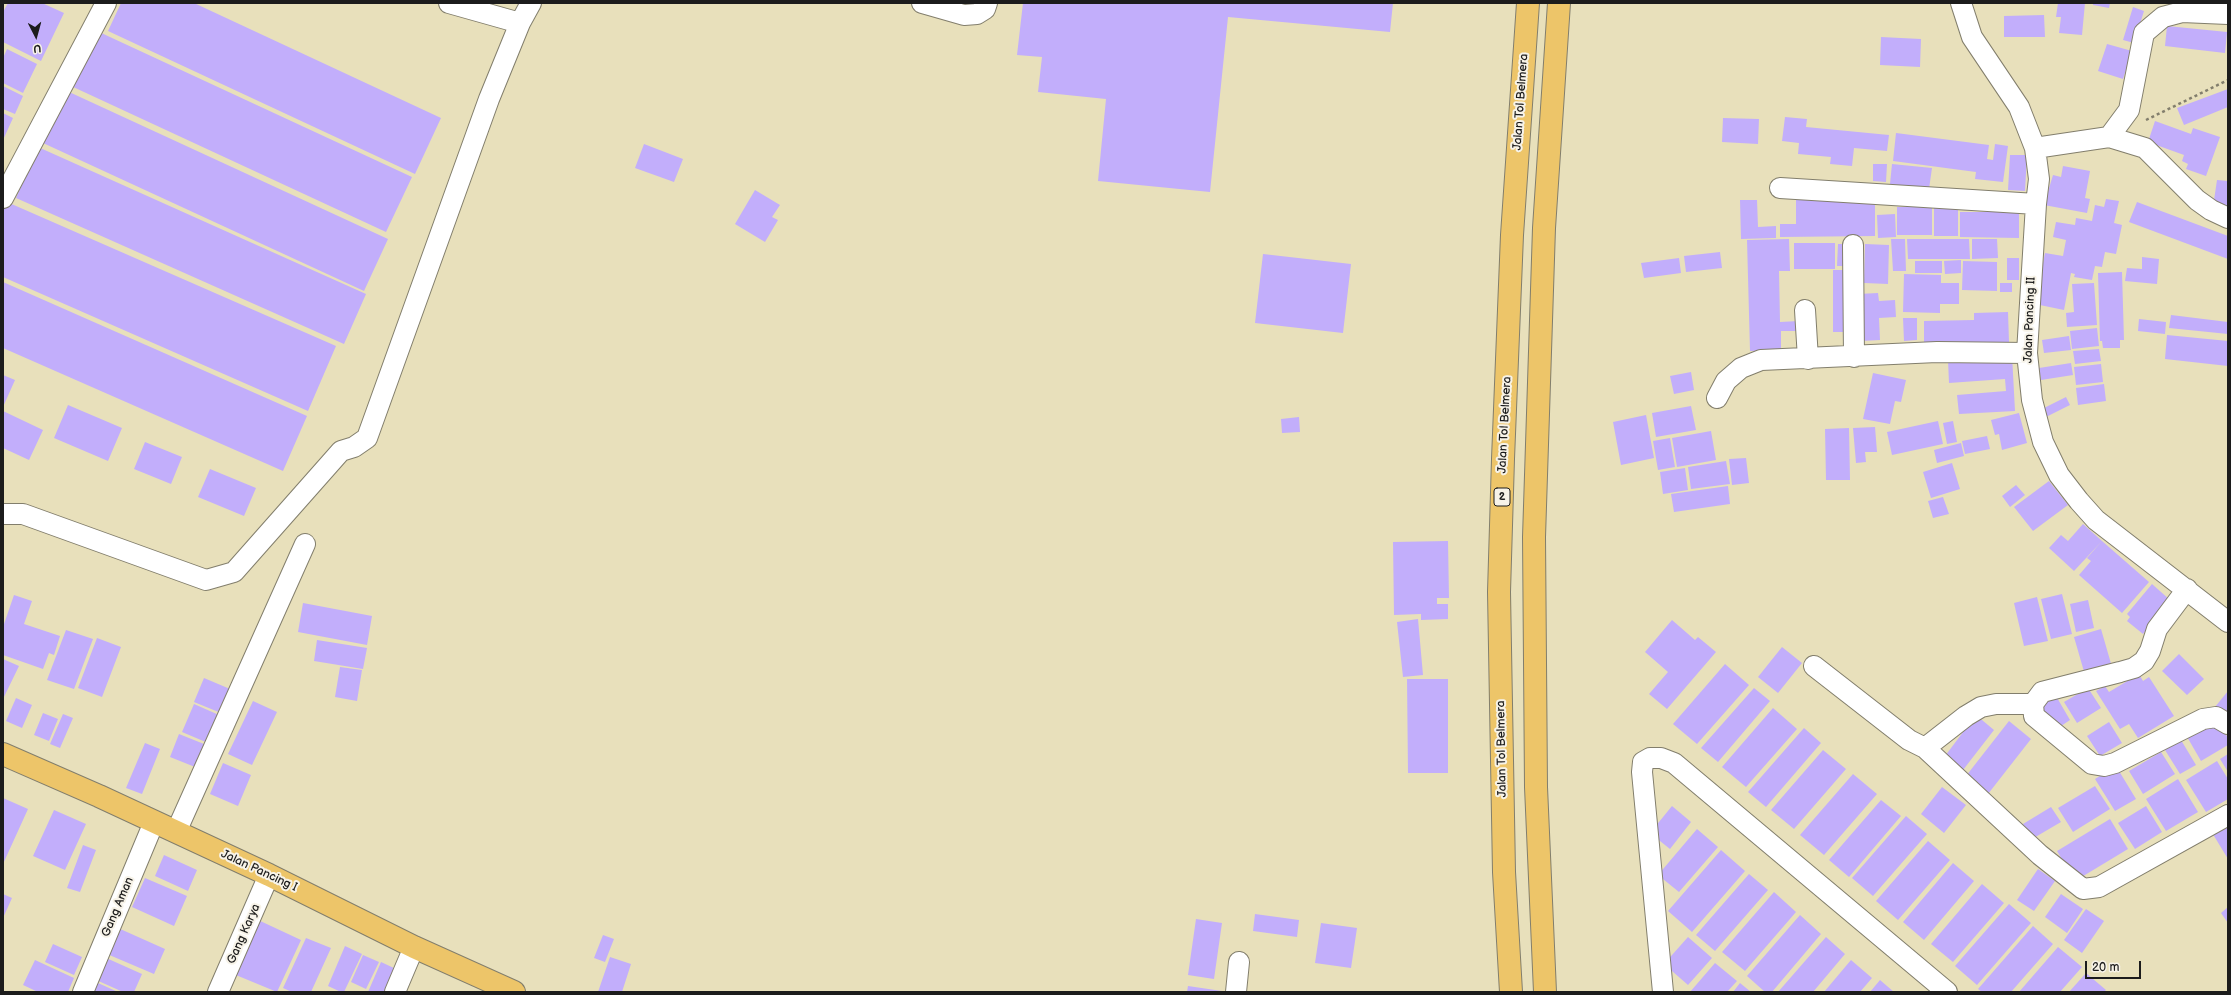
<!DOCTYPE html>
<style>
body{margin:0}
#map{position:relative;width:2231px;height:995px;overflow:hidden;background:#e8e0bb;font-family:"Balsamiq Sans",sans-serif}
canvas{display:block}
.frame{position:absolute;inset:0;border:4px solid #1c1c1c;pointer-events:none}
.north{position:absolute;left:16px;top:16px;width:40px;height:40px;-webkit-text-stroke:3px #f7f3e8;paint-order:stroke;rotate:174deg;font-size:11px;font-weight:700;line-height:16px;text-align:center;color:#1c1c1c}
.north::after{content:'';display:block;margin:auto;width:14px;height:18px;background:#1c1c1c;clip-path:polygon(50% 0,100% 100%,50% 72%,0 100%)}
.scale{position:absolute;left:2085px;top:961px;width:56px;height:18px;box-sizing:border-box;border:2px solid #1c1c1c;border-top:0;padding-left:5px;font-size:12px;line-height:14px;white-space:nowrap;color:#1c1c1c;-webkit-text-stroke:3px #f7f3e8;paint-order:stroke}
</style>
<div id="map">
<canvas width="2231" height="995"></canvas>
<div class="frame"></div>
<div class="north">U</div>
<div class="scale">20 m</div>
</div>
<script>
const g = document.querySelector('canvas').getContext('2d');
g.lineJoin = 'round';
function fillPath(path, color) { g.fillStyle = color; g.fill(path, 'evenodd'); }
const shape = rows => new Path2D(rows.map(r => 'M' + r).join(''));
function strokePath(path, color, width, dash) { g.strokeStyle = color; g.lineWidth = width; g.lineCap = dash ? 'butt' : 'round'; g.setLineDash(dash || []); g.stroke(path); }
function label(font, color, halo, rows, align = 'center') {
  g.font = font + ' "Balsamiq Sans",sans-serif'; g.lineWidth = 4; g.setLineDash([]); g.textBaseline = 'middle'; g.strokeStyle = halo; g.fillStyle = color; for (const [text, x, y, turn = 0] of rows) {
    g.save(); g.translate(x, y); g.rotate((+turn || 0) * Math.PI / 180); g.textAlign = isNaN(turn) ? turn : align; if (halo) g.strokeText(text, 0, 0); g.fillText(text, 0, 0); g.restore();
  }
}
fillPath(shape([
 [8,3,42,3,64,13,41,61,3,42,3,12],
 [121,3,194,3,441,118,415,174,108,31],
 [1023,3,1393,3,1390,32,1228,17,1210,192,1098,181,1106,99,1038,92,1042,57,1017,55],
 [2058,3,2085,3,2082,35,2059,33,2061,17,2056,17],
 [2093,3,2110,3,2109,8,2093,5],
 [2133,7,2144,11,2134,43,2123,40],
 [2044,15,2045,37,2004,37,2004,16],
 [2167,26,2227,32,2225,53,2165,46],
 [97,31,412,177,386,232,71,86],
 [1881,37,1921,39,1920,67,1880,65],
 [2107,44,2132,51,2123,79,2098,71],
 [7,49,37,64,23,93,3,83,3,58],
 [3,86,23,96,15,114,3,109],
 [2228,89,2228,107,2184,125,2177,108],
 [67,91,388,239,364,291,43,143],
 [3,113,13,118,3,140],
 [1785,117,1807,119,1806,127,1889,135,1887,151,1854,148,1852,166,1830,164,1831,157,1798,154,1799,143,1782,141],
 [1723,118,1759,119,1758,144,1722,142],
 [2155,121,2191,134,2193,128,2220,137,2206,176,2186,169,2188,164,2182,161,2184,155,2148,142],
 [1896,133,1989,145,1987,159,1993,160,1995,144,2008,146,2003,182,1975,179,1976,172,1893,161],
 [644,144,683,159,674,182,635,168],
 [38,147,366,294,344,344,16,198],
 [2010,155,2027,155,2025,191,2008,190],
 [1873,164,1887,164,1886,182,1873,181],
 [1892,164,1932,168,1929,189,1890,184],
 [2063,166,2090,171,2085,198,2090,199,2087,213,2044,205,2053,175,2061,177],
 [2217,180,2228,181,2228,209,2213,207],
 [755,190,780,205,772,217,778,220,765,242,735,224],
 [1875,196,1875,236,1780,237,1780,224,1796,224,1796,197],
 [2106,199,2119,201,2114,223,2122,225,2116,254,2105,252,2102,267,2095,266,2092,280,2074,277,2075,274,2071,273,2064,310,2035,304,2045,253,2063,256,2066,240,2053,237,2056,222,2075,225,2076,218,2092,221,2095,205,2104,207],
 [1740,200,1757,200,1758,227,1776,226,1776,238,1741,239],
 [7,202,336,346,308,411,3,277,3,212],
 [1906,202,1932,202,1932,235,1897,235,1897,207,1906,207],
 [2137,202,2228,236,2228,259,2129,222],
 [1934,208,1958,209,1958,236,1934,236],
 [1960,212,2019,212,2019,238,1960,237],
 [1895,214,1896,237,1878,238,1877,215],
 [1789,239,1790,271,1779,271,1780,322,1799,321,1799,331,1781,331,1781,350,1750,351,1747,240],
 [1891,239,1905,239,1906,271,1893,271],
 [1907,239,1969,239,1970,259,1908,259],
 [1972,239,1997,239,1998,258,1972,259],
 [1794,243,1835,243,1835,269,1794,269],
 [1838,244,1846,244,1846,266,1837,266],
 [1865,244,1889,245,1888,284,1864,283],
 [1720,252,1722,268,1686,272,1684,256],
 [1263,254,1351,264,1343,333,1255,323],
 [2142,257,2159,259,2157,284,2125,281,2127,268,2142,269],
 [1679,258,1681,273,1644,278,1641,263],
 [2007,258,2019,258,2019,280,2007,280],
 [1961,260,1961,273,1945,274,1944,261],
 [1915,261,1942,261,1942,273,1915,273],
 [1963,261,1997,262,1997,291,1962,290],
 [1833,270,1846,270,1846,332,1833,332],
 [2122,272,2124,340,2120,340,2120,348,2103,348,2102,341,2100,341,2098,273],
 [1904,274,1941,275,1941,283,1959,283,1959,304,1940,304,1940,313,1903,312],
 [3,282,307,416,283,471,3,348],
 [2000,283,2012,283,2012,292,2000,292],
 [2094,283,2097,325,2067,327,2066,313,2074,312,2072,284],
 [1878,293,1879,301,1895,300,1896,317,1879,318,1880,340,1861,341,1858,294],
 [2008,312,2009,342,1924,344,1924,321,1974,320,1974,313],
 [2171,315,2228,322,2228,334,2169,328],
 [1903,318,1917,318,1917,340,1904,341],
 [2139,319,2166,322,2165,334,2138,331],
 [2097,328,2099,346,2072,349,2070,331],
 [2167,335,2228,341,2228,366,2165,359],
 [2069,336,2071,350,2044,353,2042,340],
 [2099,349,2101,361,2075,364,2073,351],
 [2012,355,2015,411,1959,414,1957,395,2006,391,2005,379,1949,383,1948,360],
 [2071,363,2073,375,2041,380,2039,368],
 [2101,364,2103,382,2076,385,2074,367],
 [1691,372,1694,390,1674,394,1670,376],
 [1873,373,1906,380,1901,402,1895,401,1890,424,1863,419],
 [3,375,15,380,3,407],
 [2104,384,2106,401,2078,405,2076,388],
 [2066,397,2070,405,2046,417,2042,409],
 [68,405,122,428,108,461,54,438],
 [1691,406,1696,430,1656,437,1652,413],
 [3,411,43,430,29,460,3,448],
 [2019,413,2027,443,2002,450,1999,434,1995,435,1991,420],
 [1646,415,1654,458,1621,465,1613,422],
 [1299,417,1300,432,1282,433,1281,419],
 [1938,421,1943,444,1892,455,1887,432],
 [1953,421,1957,442,1947,444,1943,423],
 [1875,427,1877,452,1865,452,1866,462,1856,463,1853,428],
 [1849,428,1850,480,1826,480,1825,429],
 [1711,431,1716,460,1677,467,1672,438],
 [1987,436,1990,449,1965,454,1962,441],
 [1670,438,1675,467,1658,470,1653,441],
 [145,442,182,457,171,484,134,469],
 [1961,443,1964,456,1937,463,1934,450],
 [1746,458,1749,483,1732,485,1729,459],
 [1726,461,1730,484,1691,489,1688,467],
 [1952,463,1960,489,1931,498,1923,472],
 [1685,468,1688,490,1663,494,1660,472],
 [210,469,256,488,244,516,198,497],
 [2049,481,2068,505,2033,531,2014,507],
 [2016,485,2025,495,2010,507,2002,496],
 [1728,486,1730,504,1674,512,1671,494],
 [1943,497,1949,514,1933,518,1928,501],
 [2083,524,2102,541,2074,571,2049,548,2061,535,2068,541],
 [1448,541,1449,598,1437,598,1437,604,1448,604,1448,619,1421,620,1421,614,1394,615,1393,542],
 [2102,541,2149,582,2122,613,2079,575,2091,561,2087,558],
 [2152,584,2170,600,2143,634,2127,621,2130,617,2127,614],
 [2062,594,2072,634,2051,639,2041,599],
 [14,595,32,601,24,624,60,636,54,655,49,653,43,669,3,655,3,627],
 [2037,597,2048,641,2024,646,2014,603],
 [2088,600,2094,628,2076,632,2070,604],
 [303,603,372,616,367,645,298,632],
 [1418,619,1423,675,1403,677,1397,622],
 [1672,620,1695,640,1698,637,1716,652,1667,709,1649,694,1668,672,1645,652],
 [2101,629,2112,667,2085,675,2074,637],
 [66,630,93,639,74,689,47,680],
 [97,638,121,647,102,697,78,688],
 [317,640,367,648,363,669,314,661],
 [1782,647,1802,663,1778,693,1758,677],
 [2179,654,2204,679,2187,695,2162,671],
 [3,659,19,666,3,699],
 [1725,664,1749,685,1697,744,1673,724],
 [340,667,362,670,357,701,335,697],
 [2139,674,2143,681,2149,677,2174,716,2138,738,2129,724,2120,729,2096,691,2105,686,2109,692],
 [204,678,230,689,221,713,194,702],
 [1407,679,1448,679,1448,773,1408,773],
 [1754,688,1770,701,1718,762,1701,748],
 [2088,688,2101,708,2077,723,2064,702],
 [2228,691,2228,717,2215,707],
 [2056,696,2070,720,2055,730,2040,706],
 [16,698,32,705,22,728,6,721],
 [253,701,277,712,252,765,228,754],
 [194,704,219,715,208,743,182,732],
 [1773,708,1797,729,1746,787,1722,767],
 [43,713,58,719,49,741,34,735],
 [63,714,73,718,60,748,50,744],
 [1976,715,1994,730,1963,770,1945,756],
 [2215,717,2228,738,2228,745,2201,761,2186,735],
 [2009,721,2031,739,1988,794,1966,776],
 [2109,722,2122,743,2100,756,2087,736],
 [1804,728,1821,743,1766,807,1748,792],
 [179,734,204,744,195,767,170,757],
 [2181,740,2196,765,2180,774,2165,750],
 [145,743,160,749,142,794,126,788],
 [1823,750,1846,769,1794,829,1771,810],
 [2161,752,2175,774,2143,794,2129,771],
 [2228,754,2228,772,2220,759],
 [2217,761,2228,779,2228,799,2206,812,2186,780],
 [223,763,251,775,238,806,210,794],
 [2116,766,2136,799,2115,811,2095,779],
 [1853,774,1877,794,1824,855,1800,835],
 [2178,779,2198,812,2166,831,2146,799],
 [2095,786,2110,809,2073,832,2058,808],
 [1942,787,1966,805,1944,833,1921,814],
 [3,798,28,809,3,864],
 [1881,800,1901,816,1849,877,1829,860],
 [1672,806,1691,822,1670,849,1650,833],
 [2146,806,2162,832,2135,849,2118,823],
 [2051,807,2061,822,2032,839,2023,824],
 [54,810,86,824,65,870,33,856],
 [1906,816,1927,834,1873,896,1852,878],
 [2110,819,2128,849,2075,881,2057,851],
 [2228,820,2228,859,2211,831],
 [1697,829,1718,847,1679,892,1658,875],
 [1928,841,1950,860,1898,920,1876,901],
 [83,845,96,850,80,892,67,888],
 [1721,850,1745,871,1692,932,1668,911],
 [164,855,197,870,188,891,155,876],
 [1953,863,1974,881,1924,940,1903,922],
 [2038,869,2055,881,2034,911,2017,900],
 [1749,874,1768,890,1715,951,1696,935],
 [145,878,187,896,174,926,132,907],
 [1982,884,2004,903,1953,962,1931,944],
 [1774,892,1796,912,1745,971,1722,952],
 [3,894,12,898,3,918],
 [2061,894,2083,909,2067,933,2045,917],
 [2009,904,2031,923,1977,985,1955,966],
 [2228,907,2228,923,2221,913],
 [2086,909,2104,921,2082,953,2064,940],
 [1255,914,1299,920,1297,937,1253,931],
 [1800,915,1821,934,1772,992,1765,992,1747,976],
 [256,919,301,940,277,992,231,973],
 [1196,919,1222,923,1214,979,1188,975],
 [1321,923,1357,928,1351,968,1315,963],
 [2033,926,2053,944,2011,992,1982,992,1978,989],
 [118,928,165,949,154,974,107,954],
 [603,935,614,939,605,962,594,958],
 [1688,937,1712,958,1688,985,1664,964],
 [1826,937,1845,954,1813,992,1778,992],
 [306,938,331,948,311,992,292,992,283,988],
 [53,944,82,957,74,975,45,962],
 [345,946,362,954,344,992,341,992,328,986],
 [2058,947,2082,967,2060,992,2019,992],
 [363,955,379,962,366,989,351,982],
 [104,957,142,974,134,992,123,992,94,979],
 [610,957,631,964,622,992,598,992],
 [35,960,74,978,68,992,38,992,23,985],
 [1851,960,1872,978,1860,992,1824,992],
 [381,962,396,969,386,992,368,992],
 [1715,963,1737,981,1727,992,1690,992],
 [2086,973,2106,990,2104,992,2069,992],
 [1880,980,1894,992,1870,992],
 [98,983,118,992,94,992],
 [1740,983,1751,992,1733,992],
 [1188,986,1222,991,1222,992,1187,992]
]), '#c2aefb');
const minor = shape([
 [449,3,520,23,531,3],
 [922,3,964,15,977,14,985,9,987,3],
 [1961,3,1972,37,2019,107,2035,148,2039,179,2036,204,2027,353,2032,400,2043,442,2059,475,2079,501,2096,520,2228,622],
 [2109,137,2129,110,2144,33,2163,17,2182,12,2228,14],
 [2035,148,2109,137,2145,148,2197,200,2211,210,2228,218],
 [1780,188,2036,204],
 [3,198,106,3],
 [1853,245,1854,357],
 [1805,310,1808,359],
 [1717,398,1726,381,1741,368,1761,360,1937,352,2027,353],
 [3,514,23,514,206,580,234,572,341,451,354,447,367,438,489,99,520,23],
 [2187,589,2157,629,2150,651,2144,661,2134,668,2120,672,2042,692,2033,704,2034,716,2092,764,2104,766,2115,763,2203,719,2216,717,2228,724],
 [1814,666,1909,740,1925,748,1966,716,1981,707,1996,704,2033,704],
 [1925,748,2040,855,2083,889,2099,887,2228,815],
 [176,832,305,544],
 [83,992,154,822],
 [218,992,269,875],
 [395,992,414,947],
 [1236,992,1239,962],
 [1663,992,1642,772,1643,762,1650,758,1661,758,1674,763,1947,992]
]);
const major = shape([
 [3,754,99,796,269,875,414,947,514,992]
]);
const highway = shape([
 [1511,992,1504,872,1499,592,1503,459,1512,235,1528,3],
 [1545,992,1536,787,1534,537,1544,228,1559,3]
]);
strokePath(minor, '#827e6c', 22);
strokePath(major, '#827e6c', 24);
strokePath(highway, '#827e6c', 24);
strokePath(shape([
 [2146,120,2228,80]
]), '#827e6c', 2.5, [3, 3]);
strokePath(minor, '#fff', 20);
strokePath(major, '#edc569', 22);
strokePath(highway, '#edc569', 22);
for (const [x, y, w] of [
 [1502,497,16]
]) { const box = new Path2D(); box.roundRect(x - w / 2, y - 9, w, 18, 3); g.fillStyle = '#f7f3e8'; g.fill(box); strokePath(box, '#1c1c1c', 1); }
label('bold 11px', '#1c1c1c', null, [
 ["2",1502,497]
]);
label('12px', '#1c1c1c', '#f7f3e8', [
 ["Jalan Tol Belmera",1521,102,-86],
 ["Jalan Pancing II",2030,320,-88],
 ["Jalan Tol Belmera",1505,425,-87],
 ["Jalan Tol Belmera",1502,749,-91],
 ["Jalan Pancing I",259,871,25],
 ["Gang Aman",118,907,-67],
 ["Gang Karya",244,934,-66]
]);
</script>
